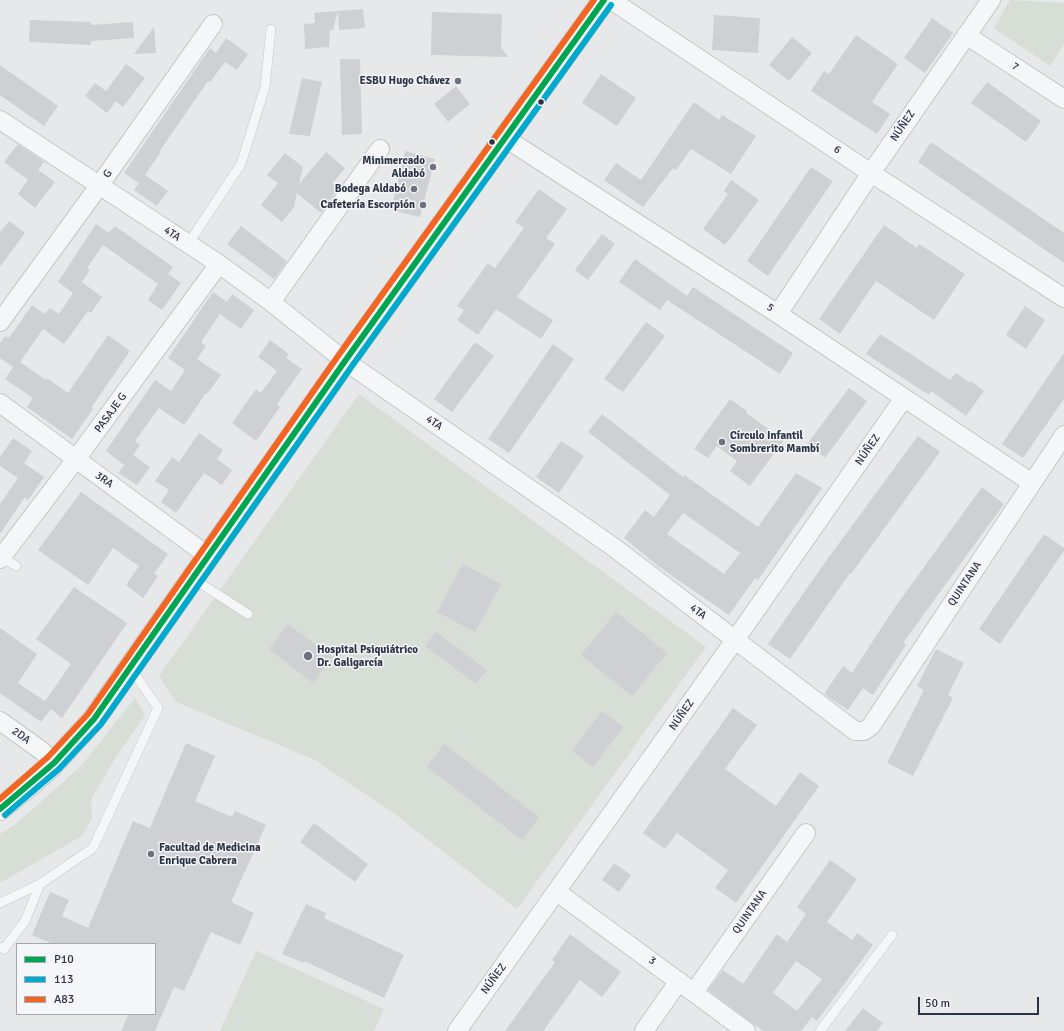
<!DOCTYPE html>
<meta charset="utf-8">
<style>
body{margin:0}
#map{position:relative;width:1064px;height:1031px;overflow:hidden;background:#e6e8ea;font-family:Signika,sans-serif}
canvas{display:block}
.legend{position:absolute;left:16px;top:943px;width:140px;height:72px;box-sizing:border-box;background:#f4f6f9;border:1px solid #a4a8b1;margin:0;padding:5px 7px;list-style:none;font-size:12px;color:#2b3445}
.legend li{display:flex;align-items:center;gap:8px;height:20px}
.legend b{width:20px;border:1px solid #a4a8b1}
.scale{position:absolute;left:918px;top:997px;width:121px;height:18px;box-sizing:border-box;border:2px solid #2b3445;border-top:0;padding-left:5px;font-size:12px;line-height:14px;white-space:nowrap;color:#2b3445;-webkit-text-stroke:3px #f4f6f9;paint-order:stroke}
</style>
<div id="map">
<canvas width="1064" height="1031"></canvas>
<ul class="legend">
<li><b style="height:5px;background:#00a651"></b>P10</li>
<li><b style="height:5px;background:#00a9ce"></b>113</li>
<li><b style="height:5px;background:#f26522"></b>A83</li>
</ul>
<div class="scale">50 m</div>
</div>
<script>
const g = document.querySelector('canvas').getContext('2d');
g.lineJoin = 'round';
function fillPath(path, color) { g.fillStyle = color; g.fill(path, 'evenodd'); }
const shape = rows => new Path2D(rows.map(r => 'M' + r).join(''));
function strokePath(path, color, width, dash) { g.strokeStyle = color; g.lineWidth = width; g.lineCap = dash ? 'butt' : 'round'; g.setLineDash(dash || []); g.stroke(path); }
function label(font, color, halo, rows, align = 'center') {
  g.font = font + ' Signika,sans-serif'; g.lineWidth = 3; g.setLineDash([]); g.textBaseline = 'middle'; g.strokeStyle = halo; g.fillStyle = color; for (const [text, x, y, turn = 0] of rows) {
    g.save(); g.translate(x, y); g.rotate((+turn || 0) * Math.PI / 180); g.textAlign = isNaN(turn) ? turn : align; if (halo) g.strokeText(text, 0, 0); g.fillText(text, 0, 0); g.restore();
  }
}
fillPath(shape([
 [1010,0,1064,3,1064,44,1050,66,994,28],
 [359,394,706,647,517,909,391,811,315,760,176,702,159,676],
 [135,698,145,715,114,760,91,800,92,818,82,836,0,883,0,834,16,824,81,766],
 [256,951,384,1009,374,1031,220,1031]
]), '#d6ded6');
fillPath(shape([
 [363,9,365,28,339,30,338,11],
 [338,11,333,30,330,30,329,47,305,49,304,24,315,23,314,13],
 [432,12,502,14,501,47,508,57,431,55],
 [714,15,760,18,758,53,712,50],
 [932,18,953,33,925,73,904,58],
 [30,20,91,22,91,25,133,22,134,38,91,41,91,45,29,42],
 [154,27,156,53,134,54],
 [856,35,898,64,872,102,890,114,877,134,811,91,824,71,829,74],
 [792,37,812,53,789,81,769,65],
 [226,38,248,54,237,70,225,62,210,82,208,81,159,152,160,153,145,175,168,191,157,206,134,190,139,183,124,173,210,48,216,53],
 [340,59,360,59,362,134,342,135],
 [126,64,145,78,123,107,116,101,107,113,85,96,95,83,106,91],
 [0,65,58,106,44,126,0,95],
 [601,74,636,98,617,126,582,103],
 [302,78,322,82,310,136,289,134],
 [987,82,1041,121,1026,142,971,103],
 [456,86,470,104,448,122,434,104],
 [694,102,719,120,722,115,756,136,731,174,691,149,676,170,673,168,643,207,604,180,616,163,641,180],
 [931,142,1064,233,1064,263,918,162],
 [18,144,44,162,38,170,55,182,35,208,18,194,28,180,4,162],
 [405,151,435,159,420,217,391,210],
 [326,152,345,168,332,184,338,189,321,213,297,193,294,207,282,222,261,205,278,183,267,175,285,153,303,167,299,184],
 [811,167,833,181,768,276,747,261],
 [731,180,759,200,725,245,703,229,728,194,724,191],
 [539,189,567,209,546,238,555,244,517,297,553,320,541,339,496,309,478,335,457,320,464,310,457,306,488,263,495,268,524,228,515,222],
 [9,221,25,233,0,267,0,232],
 [96,224,109,233,115,226,173,267,168,274,181,283,162,310,148,300,158,284,103,245,87,268,90,270,82,282,102,297,91,313,88,311,64,344,43,329,20,362,46,380,47,378,68,393,108,335,130,351,91,408,93,409,72,439,27,407,33,398,5,379,13,367,0,358,0,343,5,336,9,338,32,305,45,314,50,308,59,314,73,293,58,282],
 [884,225,917,248,919,244,965,274,934,320,876,281,840,334,819,319],
 [241,226,287,261,274,279,227,244],
 [602,234,615,244,588,280,575,270],
 [635,259,687,296,693,287,793,353,780,374,667,300,660,310,619,282],
 [213,292,227,302,232,294,254,310,241,329,220,314,201,342,206,346,197,359,221,375,207,394,206,393,184,425,159,408,135,441,140,445,133,455,150,467,137,485,118,473,124,465,106,451,155,380,171,391,185,370,168,358],
 [1025,306,1045,320,1026,349,1006,335],
 [646,322,665,336,623,392,604,379],
 [880,334,950,380,956,373,970,383,971,381,984,391,966,416,931,391,929,395,866,354],
 [270,340,289,354,286,358,302,369,277,404,280,407,256,441,232,423,256,389,261,393,277,371,258,357],
 [475,342,494,356,452,412,434,399],
 [553,344,574,359,509,453,488,439],
 [1064,353,1064,399,1023,458,1002,444],
 [849,388,867,401,825,458,807,444],
 [730,399,747,411,746,413,784,440,750,486,730,471,737,461,717,446,708,458,694,449],
 [602,414,683,477,684,475,758,527,796,473,822,488,758,580,755,578,729,615,662,569,624,538,645,510,654,517,670,495,588,432],
 [683,513,740,553,724,574,667,534],
 [199,433,223,450,217,459,232,470,222,485,204,473,176,513,161,502,169,490,155,481,172,457,179,462],
 [918,436,940,452,851,574,850,573,790,659,768,644,826,561],
 [13,438,32,451,24,463,44,477,28,500,25,497,0,534,0,504,18,478,0,466,0,457],
 [561,441,584,456,559,493,536,477],
 [982,487,1004,504,903,643,906,645,873,695,863,688,848,710,824,694,843,666,852,673,893,610],
 [81,492,168,554,154,574,158,576,143,598,126,585,139,566,113,548,88,585,38,550],
 [1044,534,1064,548,1064,551,1000,644,979,629],
 [463,564,501,584,475,632,437,612],
 [74,587,127,623,62,718,51,709,41,722,0,693,0,628,37,654,18,683,45,701,71,664,36,639],
 [616,612,667,653,632,696,581,655],
 [288,624,332,657,313,683,269,649],
 [436,632,487,670,476,684,425,646],
 [936,649,964,663,948,695,953,698,913,776,887,763,924,690,917,686],
 [733,708,757,725,725,769,776,806,800,772,819,786,736,903,715,888,728,870,677,833,665,849,643,833],
 [602,711,623,727,593,767,572,751],
 [186,743,215,756,195,801,232,817,235,811,266,825,231,902,254,913,240,945,211,932,184,991,174,987,155,1031,121,1031,129,1014,155,1014,155,944,53,944,32,935,50,892,69,900,62,916,88,928,133,821,150,828],
 [444,744,539,817,522,840,427,767],
 [314,823,368,864,355,882,300,842],
 [830,860,857,879,827,922,852,940,857,933,873,945,817,1021,812,1017,801,1031,763,1031,708,990,723,970,743,984,777,934,787,942,806,914,797,907],
 [796,961,822,979,797,1011,773,993],
 [614,863,631,875,619,892,602,880],
 [306,904,326,913,324,918,404,955,384,998,304,961,303,963,282,954],
 [570,934,621,972,602,997,580,980,543,1031,505,1031,555,962,552,960],
 [863,1008,883,1023,877,1031,845,1031]
]), '#ced0d3');
const lane = shape([
 [188,244,241,164,265,87,271,29],
 [2,557,16,566],
 [192,578,248,614],
 [40,884,93,848,158,708,130,667],
 [0,903,40,884,25,921,4,949,0,947],
 [820,1031,892,935]
]);
const street = shape([
 [611,0,871,173,1064,298],
 [966,35,1064,99],
 [0,120,219,264,271,302,345,361,612,546,855,731,864,731,871,726,1064,435],
 [505,138,778,314,1032,483],
 [271,302,380,149],
 [778,314,871,173,991,0],
 [0,322,99,186,213,24],
 [0,403,208,556],
 [0,559,76,459,219,264],
 [0,721,42,751,54,763],
 [557,892,746,1031],
 [694,992,806,833],
 [457,1031,735,640,904,398],
 [644,1031,679,981]
]);
const secondary = shape([
 [0,809,34,781,54,763,94,719,345,361,604,0]
]);
strokePath(lane, '#c4c6c8', 10);
strokePath(street, '#c4c6c8', 20);
strokePath(secondary, '#c4c6c8', 24);
strokePath(lane, '#f5f6f7', 9);
strokePath(street, '#f5f6f7', 18);
strokePath(secondary, '#f8f8f8', 22);
strokePath(shape([
 [0,809,54,763,94,719,345,361,604,0]
]), '#00a651', 6);
strokePath(shape([
 [5,815,59,769,101,724,352,366,611,5]
]), '#00a9ce', 6);
strokePath(shape([
 [0,799,48,757,88,714,338,356,594,0]
]), '#f26522', 6);
for (const [x, y, r, color] of [
 [458,81,4,"#6c737f"],
 [541,102,3.5,"#2b3445"],
 [492,142,3.5,"#2b3445"],
 [433,167,4,"#6c737f"],
 [414,189,4,"#6c737f"],
 [423,205,4,"#6c737f"],
 [722,442,4,"#6c737f"],
 [308,656,5,"#6c737f"],
 [151,854,4,"#6c737f"]
]) { const dot = new Path2D(); dot.arc(x, y, r, 0, 2 * Math.PI); g.fillStyle = color; g.fill(dot); strokePath(dot, '#f4f6f9', 1.5); }
label('11px', '#2b3445', '#f4f6f9', [
 ["7",1015,67,33],
 ["NÚÑEZ",903,126,-56],
 ["6",837,150,34],
 ["G",108,174,-55],
 ["4TA",172,234,33],
 ["5",770,308,33],
 ["PASAJE G",111,413,-54],
 ["4TA",434,423,35],
 ["NÚÑEZ",868,450,-55],
 ["3RA",104,480,36],
 ["QUINTANA",965,584,-56],
 ["4TA",698,612,37],
 ["NÚÑEZ",682,715,-55],
 ["2DA",21,736,36],
 ["QUINTANA",750,912,-55],
 ["3",652,961,36],
 ["NÚÑEZ",494,979,-54]
]);
label('bold 11px', '#2b3445', '#f4f6f9', [
 ["ESBU Hugo Chávez",450,81],
 ["Minimercado",425,161],
 ["Aldabó",425,174],
 ["Bodega Aldabó",406,189],
 ["Cafetería Escorpión",415,205],
 ["Círculo Infantil",730,436,"left"],
 ["Sombrerito Mambí",730,449,"left"],
 ["Hospital Psiquiátrico",317,650,"left"],
 ["Dr. Galigarcía",317,663,"left"],
 ["Facultad de Medicina",159,848,"left"],
 ["Enrique Cabrera",159,861,"left"]
], 'right');
</script>
